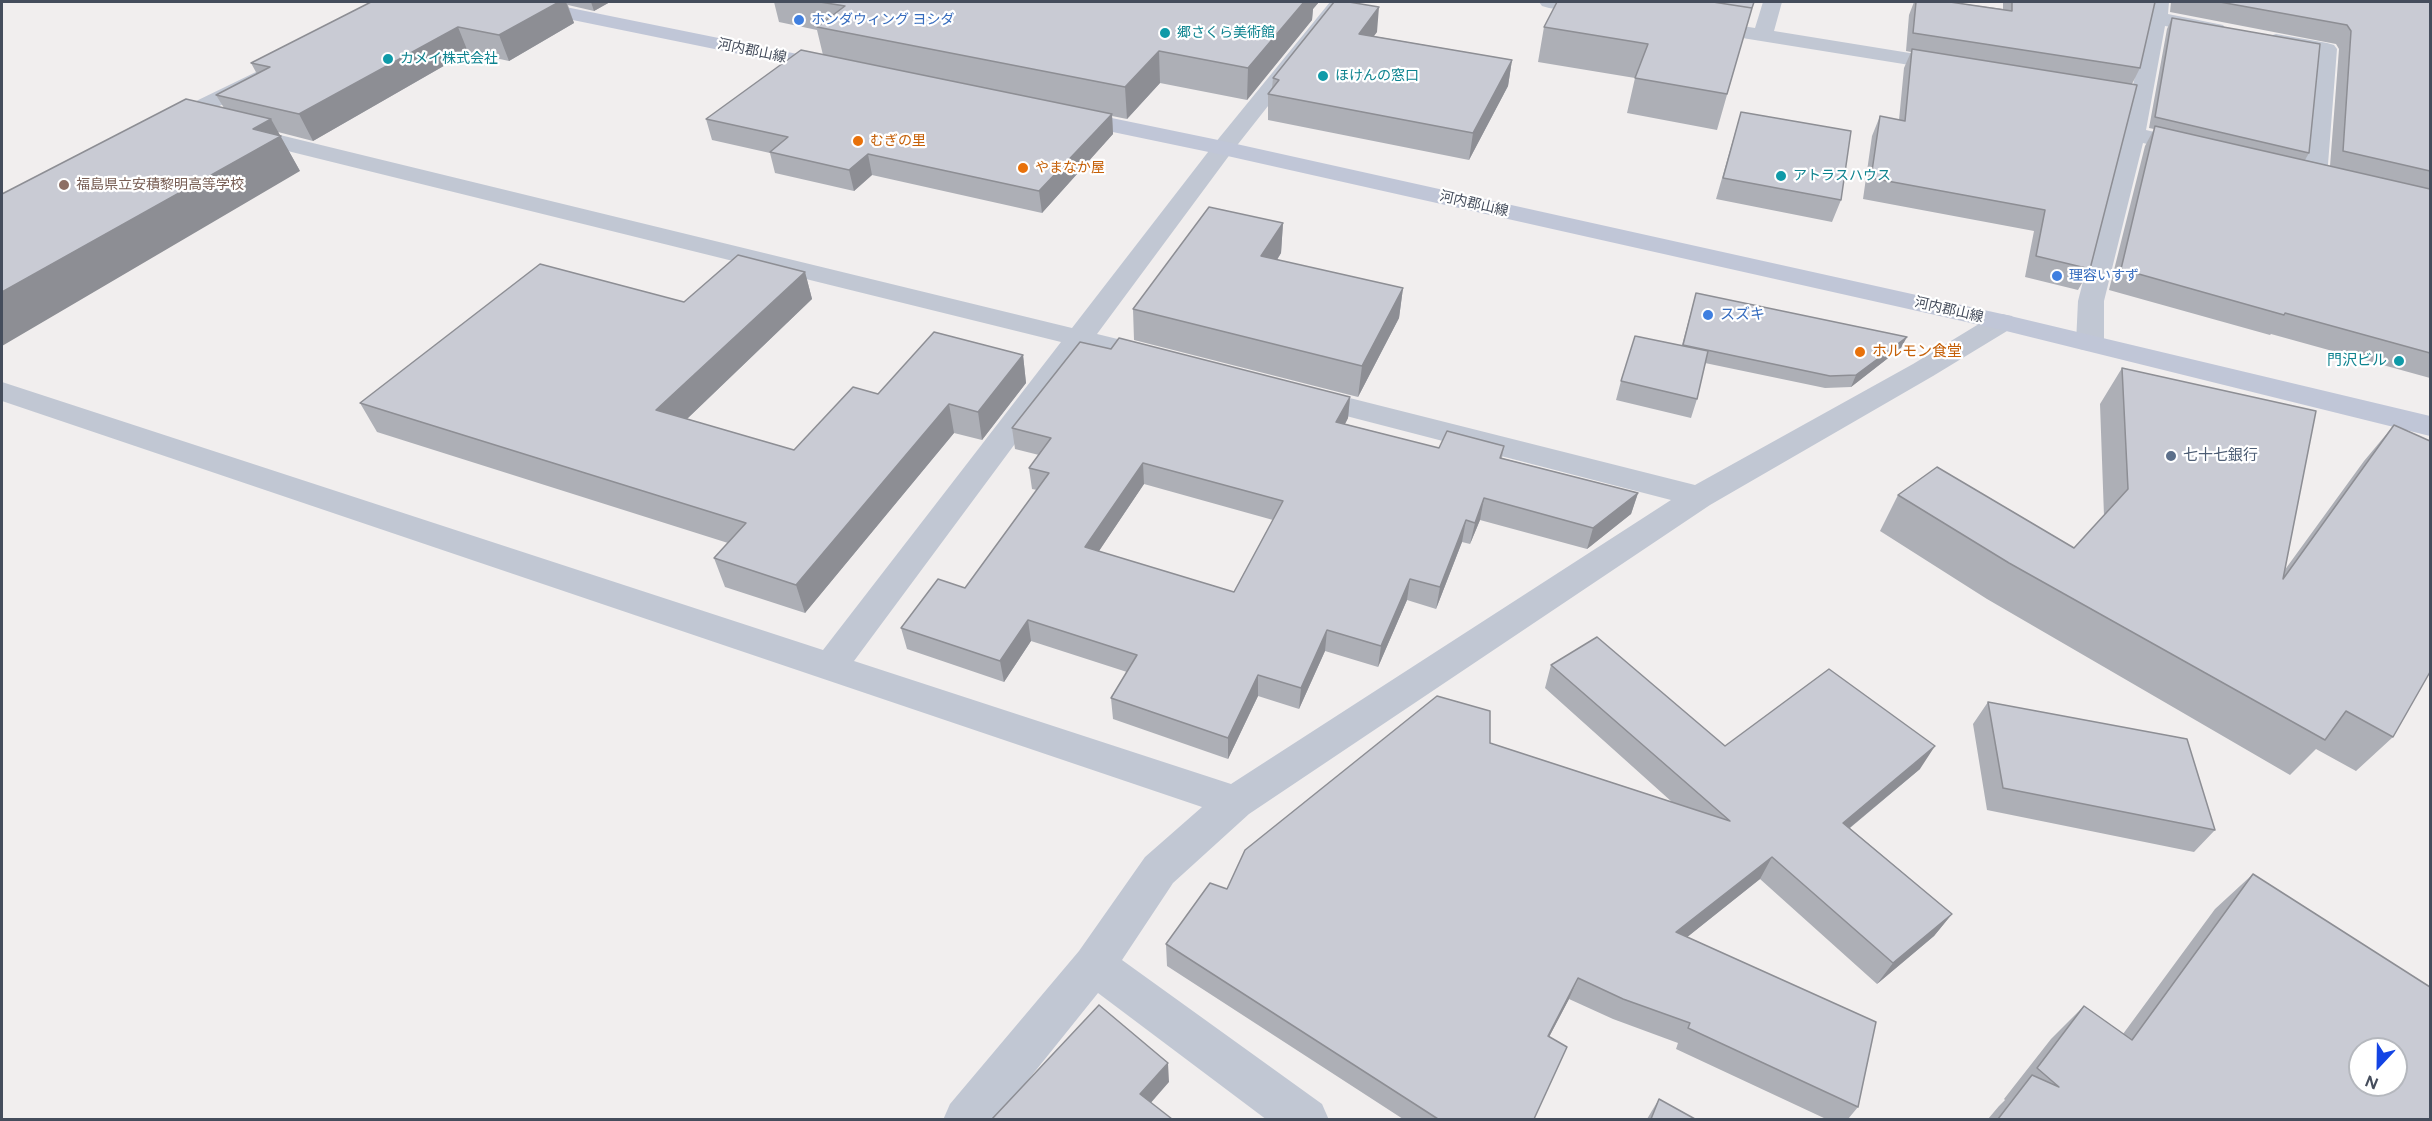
<!DOCTYPE html>
<meta charset="utf-8">
<style>
body{margin:0}
#map{position:relative;width:2432px;height:1121px;overflow:hidden;background:#f1eeee;font-family:Figtree,sans-serif}
canvas{display:block}
.frame{position:absolute;inset:0;border:3px solid #454d5c;pointer-events:none}
.north{position:absolute;left:2348px;top:1037px;width:60px;height:60px;box-sizing:border-box;background:#fff;border:2px solid #b5b8be;border-radius:50%;rotate:202deg;font-size:16px;font-weight:700;line-height:24px;text-align:center;color:#454d5c}
.north::after{content:'';display:block;margin:auto;width:21px;height:27px;background:#1444e4;clip-path:polygon(50% 0,100% 100%,50% 72%,0 100%)}
</style>
<div id="map">
<canvas width="2432" height="1121"></canvas>
<div class="frame"></div>
<div class="north">N</div>
</div>
<script>
const g = document.querySelector('canvas').getContext('2d');
g.lineJoin = 'round';
const shape = rows => new Path2D(rows.map(r => 'M' + r).join(''));
function fillPath(path, color) { g.fillStyle = color; g.fill(path, 'evenodd'); }
function strokePath(path, color, width, dash) { g.strokeStyle = color; g.lineWidth = width; g.lineCap = dash ? 'butt' : 'round'; g.setLineDash(dash || []); g.stroke(path); }
function label(font, color, halo, rows, align = 'center') {
  g.font = font + ' Figtree,"Noto Sans JP",sans-serif'; g.lineWidth = 4.5; g.setLineDash([]); g.textBaseline = 'middle'; g.strokeStyle = halo; g.fillStyle = color; for (const [text, x, y, turn = 0] of rows) {
    g.save(); g.translate(x, y); g.rotate((+turn || 0) * Math.PI / 180); g.textAlign = isNaN(turn) ? turn : align; if (halo) g.strokeText(text, 0, 0); g.fillText(text, 0, 0); g.restore();
  }
}
fillPath(shape([
 [1330,2,1350,2,1231,153,1097,334,1167,351,1171,357,1167,363,1157,366,1086,348,854,661,1231,784,1671,500,1296,403,1291,396,1296,389,1306,387,1695,485,1913,364,1992,316,2002,314,2012,316,2016,322,2012,328,1933,376,1710,505,1249,814,1173,883,1122,960,1322,1104,1329,1120,1267,1120,1098,993,996,1120,943,1120,950,1104,1079,951,1145,857,1202,807,2,401,2,382,823,650,1061,342,235,138,232,133,235,128,243,126,1072,328,1215,143,1330,2],
 [1539,2,1584,2,1608,6,1611,10,1608,14,1601,16,1549,8,1542,6,1539,2],
 [1763,2,1782,2,1774,31,1953,60,1960,62,1964,66,1960,70,1953,72,1699,31,1692,29,1689,25,1692,21,1699,19,1755,28,1763,2],
 [2151,2,2169,2,2168,14,2223,25,2226,29,2223,33,2216,35,2165,26,2146,130,2201,143,2205,148,2201,153,2193,155,2143,143,2104,301,2104,343,2100,349,2090,351,2080,349,2076,343,2078,301,2129,102,2082,94,2079,89,2082,84,2090,82,2132,90,2151,2],
 [2276,34,2327,43,2334,45,2337,49,2327,177,2323,182,2315,184,2307,182,2303,177,2316,53,2269,44,2266,40,2269,36,2276,34],
 [258,71,266,72,269,77,266,82,173,130,165,132,157,130,154,125,157,120,258,71]
]), '#c1c7d3');
fillPath(shape([
 [504,2,541,2,832,61,839,63,843,67,839,71,832,73,514,8,507,6,504,2],
 [1068,109,1223,141,2002,314,2430,416,2430,436,2002,330,1223,155,1060,121,1057,116,1060,111,1068,109]
]), '#c0c6d7');
fillPath(shape([
 [371,2,610,2,594,11,568,5,574,23,509,61,468,52,313,141,278,132,300,171,224,108,216,95,257,74,251,63],
 [774,2,1319,2,1313,9,1312,20,1247,100,1160,83,1127,119,1112,116,1113,134,1042,213,872,175,854,191,775,173,770,153,712,140,706,119,823,55,817,30,779,22],
 [1914,2,1950,2,2003,9,2003,2,2155,2,2140,68,2132,84,2090,269,2078,290,2025,277,2034,231,1863,199,1872,136,1880,116,1899,120,1904,68,1911,52,1906,51,1909,15],
 [2171,2,2430,2,2430,378,2271,334,2270,335,2109,290,2145,146,2154,129,2149,128,2167,29,2172,18,2309,153,2305,160,2330,166,2339,49,2336,44,2170,12],
 [1748,21,1717,130,1627,113,1635,78,1538,62,1544,27],
 [1377,32,1373,36,1512,60,1508,86,1469,160,1268,120,1268,94,1272,88,1273,78],
 [1741,112,1841,200,1832,222,1716,199],
 [1283,223,1281,253,1277,260,1403,288,1399,318,1358,397,1134,340,1133,309],
 [805,272,812,299,687,419,794,450,878,394,1023,355,1026,383,982,440,954,433,805,613,725,587,714,558,728,543,377,432,360,403,684,302],
 [1696,293,1901,348,1851,387,1825,388,1705,363,1697,399,1691,418,1616,400,1621,381,1682,345],
 [1111,349,1350,397,1348,418,1345,424,1439,448,1504,446,1502,458,1638,493,1631,514,1587,549,1480,520,1470,544,1462,542,1436,609,1407,600,1378,667,1325,651,1299,709,1258,696,1228,759,1113,719,1111,698,1127,672,1031,641,1004,682,907,649,901,628,965,588,1037,490,1032,489,1029,468,1039,455,1015,449,1012,428],
 [1144,484,1273,520,1234,592,1098,552],
 [2122,368,2284,571,2364,461,2394,425,2393,737,2356,771,2316,749,2290,775,1987,599,1880,531,1898,495,2074,548,2104,516,2100,404],
 [1551,665,1725,746,1920,769,1850,828,1952,914,1934,936,1877,984,1760,879,1687,937,1858,1107,1848,1119,1826,1119,1676,1049,1678,1043,1613,1019,1569,999,1549,1037,1567,1047,1534,1119,1403,1119,1167,966,1166,944,1227,889,1490,743,1672,802,1545,688],
 [1988,702,2215,830,2194,852,1987,810,1973,724],
 [2253,874,2430,1119,1988,1119,1999,1106,2005,1100,2004,1099,2051,1039,2084,1006,2123,1034,2215,909],
 [1659,1099,1695,1119,1647,1119]
]), '#adafb6');
fillPath(shape([
 [559,2,566,2,574,23,509,61,499,35],
 [591,2,610,2,594,11],
 [1304,2,1319,2,1313,9,1312,20,1247,100,1248,68],
 [1379,7,1377,32,1357,59,1359,34],
 [458,27,468,52,313,141,299,114],
 [1159,51,1160,83,1127,119,1125,87],
 [1512,60,1508,86,1469,160,1473,133],
 [1112,114,1113,134,1042,213,1039,191],
 [271,119,300,171,2,346,2,292,253,129],
 [868,154,872,175,854,191,849,170],
 [1283,223,1281,253,1260,287,1261,256],
 [805,272,812,299,667,438,656,410],
 [1403,288,1399,318,1358,397,1362,366],
 [1907,337,1901,348,1851,387,1856,375],
 [1023,355,1026,383,982,440,978,412],
 [1350,397,1348,418,1335,443,1336,422],
 [949,404,954,433,805,613,796,585],
 [1143,463,1144,484,1087,569,1085,547],
 [1638,493,1631,514,1587,549,1593,528],
 [1484,498,1480,520,1470,544,1475,523],
 [1466,520,1462,542,1436,609,1440,587],
 [1410,579,1407,600,1378,667,1381,646],
 [1028,620,1031,641,1004,682,1000,661],
 [1327,630,1325,651,1299,709,1301,688],
 [1258,675,1258,696,1228,759,1228,738],
 [1935,746,1920,769,1829,845,1843,823],
 [1772,857,1760,879,1666,954,1676,932],
 [1952,914,1934,936,1877,984,1893,963],
 [1578,978,1569,999,1539,1056,1548,1036],
 [1168,1063,1169,1082,1142,1113,1140,1094]
]), '#8d8e94');
const building = shape([
 [371,2,559,2,499,35,458,27,299,114,216,95,270,67,251,63,371,2],
 [820,2,1304,2,1248,68,1159,51,1125,87,817,27,845,6,820,2],
 [1334,2,1349,2,1379,7,1359,34,1512,60,1473,133,1268,94,1279,80,1273,78,1334,2],
 [1557,2,1713,2,1752,8,1727,94,1635,78,1648,44,1544,27,1557,2],
 [1713,2,1754,2,1752,8,1713,2],
 [1916,2,1950,2,2012,11,2012,2,2155,2,2140,68,1913,33,1916,2],
 [2220,2,2430,2,2430,171,2343,151,2351,31,2347,25,2220,2],
 [2172,18,2320,44,2309,153,2155,117,2172,18],
 [1912,49,2137,85,2090,269,2036,256,2045,210,1871,178,1880,116,1905,121,1912,49],
 [801,50,1112,114,1039,191,868,154,849,170,770,152,788,137,706,119,801,50],
 [186,99,271,119,253,129,281,136,2,292,2,194,186,99],
 [1741,112,1851,131,1841,200,1723,178,1741,112],
 [2155,126,2430,189,2430,353,2285,313,2284,315,2121,269,2155,126],
 [1209,207,1283,223,1261,256,1403,288,1362,366,1133,309,1209,207],
 [738,255,805,272,656,410,794,450,853,387,878,394,934,332,1023,355,978,412,949,404,796,585,714,558,746,523,360,403,540,264,684,302,738,255],
 [1696,293,1907,337,1856,375,1830,376,1683,345,1696,293],
 [1635,336,1708,351,1697,399,1621,381,1635,336],
 [1119,338,1350,397,1336,422,1439,448,1447,431,1504,446,1500,458,1638,493,1593,528,1484,498,1475,523,1466,520,1440,587,1410,579,1381,646,1327,630,1301,688,1258,675,1228,738,1111,698,1137,655,1028,620,1000,661,901,628,938,579,965,588,1049,473,1029,468,1051,438,1012,428,1080,342,1111,349,1119,338],
 [1143,463,1283,501,1234,592,1085,547,1143,463],
 [2122,368,2316,411,2283,579,2394,425,2430,441,2430,672,2393,737,2346,711,2325,740,2009,563,1898,495,1937,467,2074,548,2128,489,2122,368],
 [1597,637,1725,746,1829,669,1935,746,1843,823,1952,914,1893,963,1772,857,1676,932,1876,1022,1858,1107,1688,1028,1690,1023,1623,999,1578,978,1548,1036,1567,1047,1534,1119,1438,1119,1166,944,1210,883,1227,889,1245,850,1437,696,1490,711,1490,743,1730,821,1551,665,1597,637],
 [1988,702,2187,739,2215,830,2003,788,1988,702],
 [2253,874,2430,987,2430,1119,1998,1119,2032,1075,2059,1087,2037,1068,2084,1006,2132,1040,2253,874],
 [2360,1049,2396,1049,2396,1085,2360,1085,2360,1049],
 [1099,1005,1168,1063,1140,1094,1172,1119,992,1119,1099,1005],
 [1659,1099,1695,1119,1651,1119,1659,1099]
]);
fillPath(building, '#c9cbd4');
strokePath(building, '#8d8e94', 1.5);
for (const [x, y, r, color] of [
 [799,20,6,"#3f7fe0"],
 [1165,33,6,"#0f9aa8"],
 [388,59,6,"#0f9aa8"],
 [1323,76,6,"#0f9aa8"],
 [858,141,6,"#e8710a"],
 [1023,168,6,"#e8710a"],
 [1781,176,6,"#0f9aa8"],
 [64,185,6,"#8d6e63"],
 [2057,276,6,"#3f7fe0"],
 [1708,315,6,"#3f7fe0"],
 [1860,352,6,"#e8710a"],
 [2399,361,6,"#0f9aa8"],
 [2171,456,6,"#5c6f8a"]
]) { const dot = new Path2D(); dot.arc(x, y, r, 0, 2 * Math.PI); g.fillStyle = color; g.fill(dot); strokePath(dot, '#fff', 2); }
label('14px', '#366cbe', '#fff', [
 ["ホンダウィング ヨシダ",811,20],
 ["理容いすず",2069,276]
], 'left');
label('14px', '#0d838f', '#fff', [
 ["郷さくら美術館",1177,33],
 ["カメイ株式会社",400,59],
 ["ほけんの窓口",1335,76],
 ["アトラスハウス",1793,176]
], 'left');
label('14px', '#454d5c', '#fff', [
 ["河内郡山線",752,51,12],
 ["河内郡山線",1474,204,13],
 ["河内郡山線",1949,310,13]
]);
label('14px', '#c56008', '#fff', [
 ["むぎの里",870,141],
 ["やまなか屋",1035,168]
], 'left');
label('14px', '#785e54', '#fff', [
 ["福島県立安積黎明高等学校",76,185]
], 'left');
label('15px', '#366cbe', '#fff', [
 ["スズキ",1720,315]
], 'left');
label('15px', '#c56008', '#fff', [
 ["ホルモン食堂",1872,352]
], 'left');
label('15px', '#0d838f', '#fff', [
 ["門沢ビル",2387,361]
], 'right');
label('15px', '#4e5e75', '#fff', [
 ["七十七銀行",2183,456]
], 'left');
</script>
